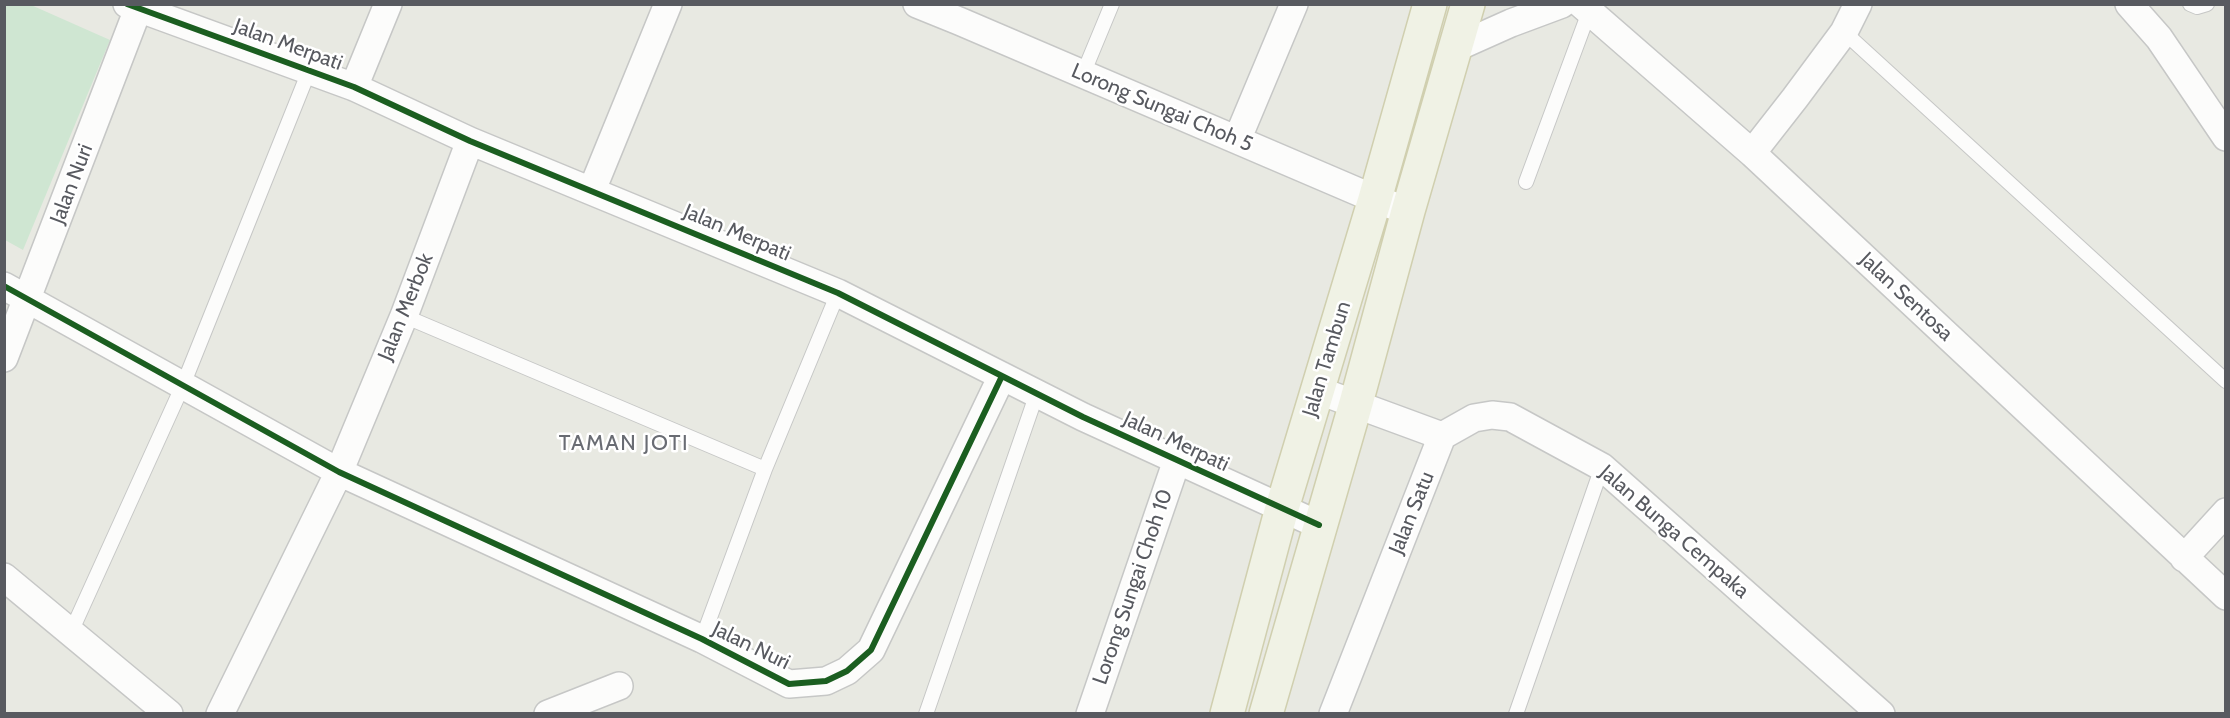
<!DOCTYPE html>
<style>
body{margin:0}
#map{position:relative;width:2230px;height:718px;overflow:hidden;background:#e8e9e2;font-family:Cabin,sans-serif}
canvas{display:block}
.frame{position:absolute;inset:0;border:6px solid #585a60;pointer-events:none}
</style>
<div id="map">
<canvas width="2230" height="718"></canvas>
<div class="frame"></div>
</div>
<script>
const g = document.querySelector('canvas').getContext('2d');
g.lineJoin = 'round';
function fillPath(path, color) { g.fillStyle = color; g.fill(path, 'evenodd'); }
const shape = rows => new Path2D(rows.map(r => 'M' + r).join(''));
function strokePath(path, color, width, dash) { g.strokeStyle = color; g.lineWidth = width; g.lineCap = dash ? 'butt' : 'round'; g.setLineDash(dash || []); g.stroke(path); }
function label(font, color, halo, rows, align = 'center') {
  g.font = font + ' Cabin,sans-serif'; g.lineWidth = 5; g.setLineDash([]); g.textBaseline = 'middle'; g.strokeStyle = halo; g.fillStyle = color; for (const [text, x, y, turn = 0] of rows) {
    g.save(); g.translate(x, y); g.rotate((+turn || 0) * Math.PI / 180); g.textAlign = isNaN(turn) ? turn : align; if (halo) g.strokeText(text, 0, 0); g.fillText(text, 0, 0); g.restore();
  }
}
fillPath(shape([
 [5,4,31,5,110,40,23,250,5,240]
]), '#cfe6d2');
const lane = shape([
 [2190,4,2197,7,2207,4],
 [1844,32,2226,381],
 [1083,74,1112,4],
 [1526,182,1589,12],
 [404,316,765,469],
 [71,632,183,385,309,71],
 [702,639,765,469,838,293],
 [926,714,1037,393],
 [1516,714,1602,467]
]);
const street = shape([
 [127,4,354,87,470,141,838,293,1083,417,1319,525],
 [917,4,959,21,1375,199,1408,211],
 [1581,4,1752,153,2226,596],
 [2129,4,2159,38,2226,137],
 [1455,48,1511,23,1562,4],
 [354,87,388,4],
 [1237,140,1294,4],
 [1752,153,1795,98,1844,32,1858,4],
 [592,190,668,4],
 [4,286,339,472,702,639,789,684,826,681,847,671,871,650,1002,376],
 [4,358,138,9],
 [1317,390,1442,436,1333,714],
 [1442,436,1474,418,1492,415,1510,417,1602,467,1881,714],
 [2184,558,2226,512],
 [4,577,169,714],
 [220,714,339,472,404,316,470,141],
 [548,714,619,686],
 [1090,714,1177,460]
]);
const primary = shape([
 [1227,714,1282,508,1375,199,1430,4],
 [1266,714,1356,403,1408,211,1468,4]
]);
strokePath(lane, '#c6c7c6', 16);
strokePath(street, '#c6c7c6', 30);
strokePath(primary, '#d0cfaf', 36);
strokePath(lane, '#fcfcfb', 14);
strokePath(street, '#fcfcfb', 27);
strokePath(primary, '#f0f2e5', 33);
strokePath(shape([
 [127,4,354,87,470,141,838,293,1083,417,1319,525],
 [4,286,339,472,702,639,789,684,826,681,847,671,871,650,1002,376]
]), '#1b5e20', 6);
label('21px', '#585a60', '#fff', [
 ["Jalan Merpati",288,45,20],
 ["Lorong Sungai Choh 5",1162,108,23],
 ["Jalan Nuri",72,184,-69],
 ["Jalan Merpati",737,233,23],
 ["Jalan Sentosa",1906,297,43],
 ["Jalan Merbok",406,307,-68],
 ["Jalan Tambun",1327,359,-73],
 ["Jalan Merpati",1176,442,25],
 ["Jalan Satu",1412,513,-68],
 ["Jalan Bunga Cempaka",1674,532,41],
 ["Lorong Sungai Choh 10",1133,587,-71],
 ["Jalan Nuri",751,646,26]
]);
g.letterSpacing = '1.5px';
label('22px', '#696c73', '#fff', [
 ["TAMAN JOTI",624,444]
]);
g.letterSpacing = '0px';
</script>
